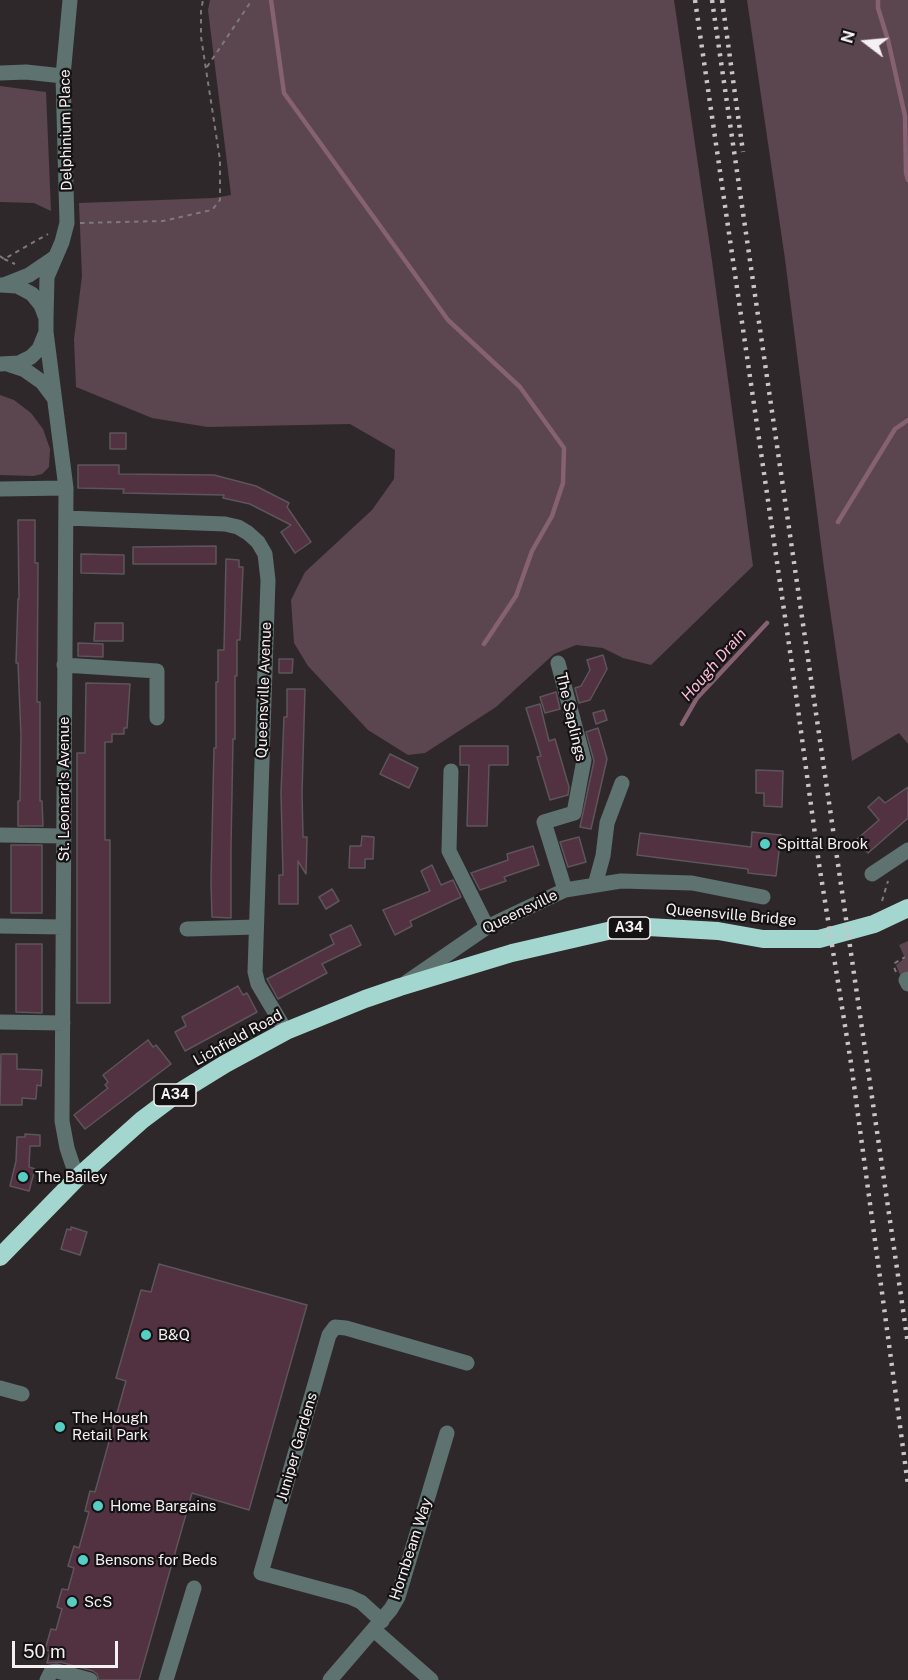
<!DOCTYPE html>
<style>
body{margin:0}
#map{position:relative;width:908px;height:1680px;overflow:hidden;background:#2f282b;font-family:"Public Sans",sans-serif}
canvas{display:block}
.north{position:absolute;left:836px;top:12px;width:60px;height:60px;-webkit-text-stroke:4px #151213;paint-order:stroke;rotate:286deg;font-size:16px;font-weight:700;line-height:24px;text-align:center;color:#f5f0f2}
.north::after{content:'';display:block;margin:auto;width:21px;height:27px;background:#f5f0f2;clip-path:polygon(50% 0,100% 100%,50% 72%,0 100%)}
.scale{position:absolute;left:12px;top:1641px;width:106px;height:27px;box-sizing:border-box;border:3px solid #f5f0f2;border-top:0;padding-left:8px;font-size:18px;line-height:21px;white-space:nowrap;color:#f5f0f2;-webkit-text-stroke:4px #151213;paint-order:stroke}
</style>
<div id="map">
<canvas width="908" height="1680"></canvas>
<div class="north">N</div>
<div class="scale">50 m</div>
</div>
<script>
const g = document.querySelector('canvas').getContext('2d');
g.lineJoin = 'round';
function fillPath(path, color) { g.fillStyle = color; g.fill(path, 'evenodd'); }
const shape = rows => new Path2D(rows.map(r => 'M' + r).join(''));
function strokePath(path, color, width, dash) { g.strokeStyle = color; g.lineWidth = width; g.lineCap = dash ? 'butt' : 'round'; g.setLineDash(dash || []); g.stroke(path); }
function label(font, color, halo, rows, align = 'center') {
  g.font = font + ' "Public Sans",sans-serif'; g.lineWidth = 4.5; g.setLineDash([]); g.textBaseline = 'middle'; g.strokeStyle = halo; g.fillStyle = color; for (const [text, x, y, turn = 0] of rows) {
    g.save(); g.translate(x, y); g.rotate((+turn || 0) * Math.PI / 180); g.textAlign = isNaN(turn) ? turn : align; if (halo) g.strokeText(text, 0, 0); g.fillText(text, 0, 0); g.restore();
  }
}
fillPath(shape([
 [210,0,674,0,712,261,753,566,651,665,623,658,603,648,576,645,554,654,496,707,425,753,408,755,368,730,308,666,294,643,291,600,305,572,372,510,394,479,395,450,350,424,208,427,152,418,76,387,74,339,82,276,79,203,214,198,231,195,208,10],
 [747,0,908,0,908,744,899,733,852,761,824,568,785,259],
 [0,86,46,92,51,211,34,203,0,202],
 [0,395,14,400,31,413,43,429,50,449,49,467,42,474,33,476,0,475],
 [908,941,908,974,901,977,896,965,905,958,899,945]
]), '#5b464f');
strokePath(shape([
 [271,0,284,93,448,320,520,387,564,448,563,483,552,516,532,551,516,596,484,644],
 [878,0,878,8,888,40,905,116,906,173,908,180],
 [838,522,895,429,908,420],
 [682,724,697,698,767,623]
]), '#856171', 4.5);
const building = shape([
 [110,433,126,433,126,449,110,449,110,433],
 [78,465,119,465,119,474,214,475,256,486,289,503,287,507,311,542,295,553,281,532,291,525,250,504,223,498,224,495,123,493,124,489,78,488,78,465],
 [18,520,35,520,35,563,38,563,37,702,40,702,40,801,42,801,43,826,18,826,18,801,20,801,21,736,18,663,16,663,18,599,19,599,18,520],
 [216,546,216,564,133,564,133,547,216,546],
 [81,554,124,555,124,574,81,573,81,554],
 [226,559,239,560,239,567,243,567,240,640,237,640,237,676,235,676,235,739,233,739,231,846,231,918,212,917,211,881,214,748,216,748,216,682,218,682,218,650,224,650,226,559],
 [95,623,123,623,123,641,94,641,95,623],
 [78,643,103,644,103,657,78,656,78,643],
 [603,655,607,669,590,700,579,703,575,688,581,686,590,670,587,660,603,655],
 [279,659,293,659,292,673,279,673,279,659],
 [86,683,130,684,127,728,124,728,124,734,112,734,112,742,105,742,105,840,110,840,110,1003,77,1003,77,753,85,753,86,683],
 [287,689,305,689,302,793,303,837,307,837,306,874,298,861,298,904,279,904,279,875,283,875,281,793,284,717,287,717,287,689],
 [556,692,560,709,545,713,540,697,556,692],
 [540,704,549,741,555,739,569,787,568,795,550,800,537,757,541,756,526,708,540,704],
 [604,710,607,720,596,724,593,713,604,710],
 [598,728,607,759,591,829,580,827,594,761,586,732,598,728],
 [460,746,508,746,508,765,489,765,487,826,467,826,469,765,460,765,460,746],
 [390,754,418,768,409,788,380,774,390,754],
 [756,770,783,771,782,807,764,806,764,793,756,793,756,770],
 [908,787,908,818,868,853,856,840,879,820,868,807,879,797,885,803,908,787],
 [752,832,781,835,776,876,748,873,748,869,637,855,640,833,751,847,752,832],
 [362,836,374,837,373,859,365,859,365,868,349,868,350,846,361,846,362,836],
 [579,837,586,862,568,867,560,842,579,837],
 [11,845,42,845,42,913,11,913,11,845],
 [533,846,539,865,504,877,506,881,480,890,471,873,508,860,507,854,533,846],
 [432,865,441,885,453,880,461,897,410,921,412,926,395,935,383,910,430,891,421,871,432,865],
 [332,889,339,901,326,909,319,897,332,889],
 [351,925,361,945,322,964,327,973,278,999,267,979,334,944,330,935,351,925],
 [16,944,42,944,42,1013,16,1012,16,944],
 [238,986,243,995,247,993,257,1012,185,1051,175,1032,186,1026,182,1017,238,986],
 [148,1040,153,1047,156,1045,171,1064,85,1129,74,1115,108,1088,105,1085,108,1082,103,1075,148,1040],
 [1,1054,17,1054,17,1069,42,1070,41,1086,37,1085,36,1099,22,1098,22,1105,0,1105,1,1054],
 [25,1134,40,1135,40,1146,30,1146,29,1167,35,1169,29,1191,10,1186,16,1161,17,1137,25,1137,25,1134],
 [71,1227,87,1232,80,1255,61,1249,67,1229,71,1230,71,1227],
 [159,1264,307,1305,249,1510,192,1493,139,1680,99,1680,97,1674,93,1671,60,1662,47,1663,50,1651,45,1650,51,1629,56,1630,62,1609,57,1607,62,1589,68,1590,74,1568,68,1566,74,1546,79,1548,89,1512,85,1511,90,1491,95,1492,126,1381,116,1378,141,1290,151,1292,159,1264]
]);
fillPath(building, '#523141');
strokePath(building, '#5d5559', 1.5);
strokePath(shape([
 [207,67,252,0],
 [80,223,163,221,212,210,220,200,220,160,201,37,201,11,203,0],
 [0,256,4,259,48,234],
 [4,259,15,264],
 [882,901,888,881],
 [766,911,787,923],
 [896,972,894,967,895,963,905,957]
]), '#7f797b', 2, [4.5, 4.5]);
strokePath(shape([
 [0,73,26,72,63,76],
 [0,285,17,286,32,294,41,305,46,318,46,332,39,349,31,357,19,363,0,364],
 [4,285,29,275,54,258],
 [46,318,47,277,62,242,67,223,63,76,70,0],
 [46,332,66,488,62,1121,67,1148,77,1178],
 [10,365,25,370,42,382,54,398],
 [0,489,66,488],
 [66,518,225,524,238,527,248,533,258,542,265,554,268,580,255,972,258,984,286,1031],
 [558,663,584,760,574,813,544,822,565,890],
 [64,665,157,671,157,718],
 [451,771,449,851,487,927],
 [0,835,64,836],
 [872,874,908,850],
 [595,885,603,856,607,823,622,783],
 [0,926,63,927],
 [187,929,256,927],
 [908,979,906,980,908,984],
 [407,982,487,927,565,890,621,881,692,883,763,897],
 [0,1022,63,1023],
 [0,1388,22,1394],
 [382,1621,361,1602,350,1597,261,1573,329,1335,335,1327,346,1328,467,1363],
 [374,1630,431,1680],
 [47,1680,51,1672,57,1671,90,1680],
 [166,1680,194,1588],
 [330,1680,391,1609,398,1597,447,1433]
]), '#5e726f', 15);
strokePath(shape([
 [0,1257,77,1178,142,1120,178,1093,225,1064,286,1031,365,999,400,987,512,953,612,930,648,927,718,931,763,939,819,939,874,924,908,908]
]), '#a4d6d0', 18);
strokePath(shape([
 [695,0,792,665,819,864,851,1063,908,1485],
 [712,0,908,1344],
 [722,0,743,152]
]), '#cac4c7', 4.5, [3, 6]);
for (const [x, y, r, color] of [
 [765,844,6,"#56cec3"],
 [23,1177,6,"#56cec3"],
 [146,1335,6,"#56cec3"],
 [60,1427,6,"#56cec3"],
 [98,1506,6,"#56cec3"],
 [83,1560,6,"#56cec3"],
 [72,1602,6,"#56cec3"]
]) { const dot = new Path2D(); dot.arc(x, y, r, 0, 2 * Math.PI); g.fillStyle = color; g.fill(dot); strokePath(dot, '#151213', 2); }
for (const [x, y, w] of [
 [629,928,42],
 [175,1095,42]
]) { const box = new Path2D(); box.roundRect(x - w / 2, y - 11, w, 22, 4.5); g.fillStyle = '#151213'; g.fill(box); strokePath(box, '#f5f0f2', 1.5); }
label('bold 14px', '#f5f0f2', null, [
 ["A34",629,928],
 ["A34",175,1095]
]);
label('15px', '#f5f0f2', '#151213', [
 ["Delphinium Place",66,130,-91],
 ["Queensville Avenue",264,690,-88],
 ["The Saplings",571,717,77],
 ["St. Leonard's Avenue",64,789,-90],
 ["Queensville",520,912,-26],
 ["Queensville Bridge",731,915,5],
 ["Lichfield Road",238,1038,-29],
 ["Juniper Gardens",297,1447,-74],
 ["Hornbeam Way",411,1549,-72]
]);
label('15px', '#f5f0f2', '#151213', [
 ["Spittal Brook",777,844],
 ["The Bailey",35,1177],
 ["B&Q",158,1335],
 ["The Hough",72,1418],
 ["Retail Park",72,1435],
 ["Home Bargains",110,1506],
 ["Bensons for Beds",95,1560],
 ["ScS",84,1602]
], 'left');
label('italic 16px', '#fbbbd8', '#151213', [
 ["Hough Drain",714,665,-49]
]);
</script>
